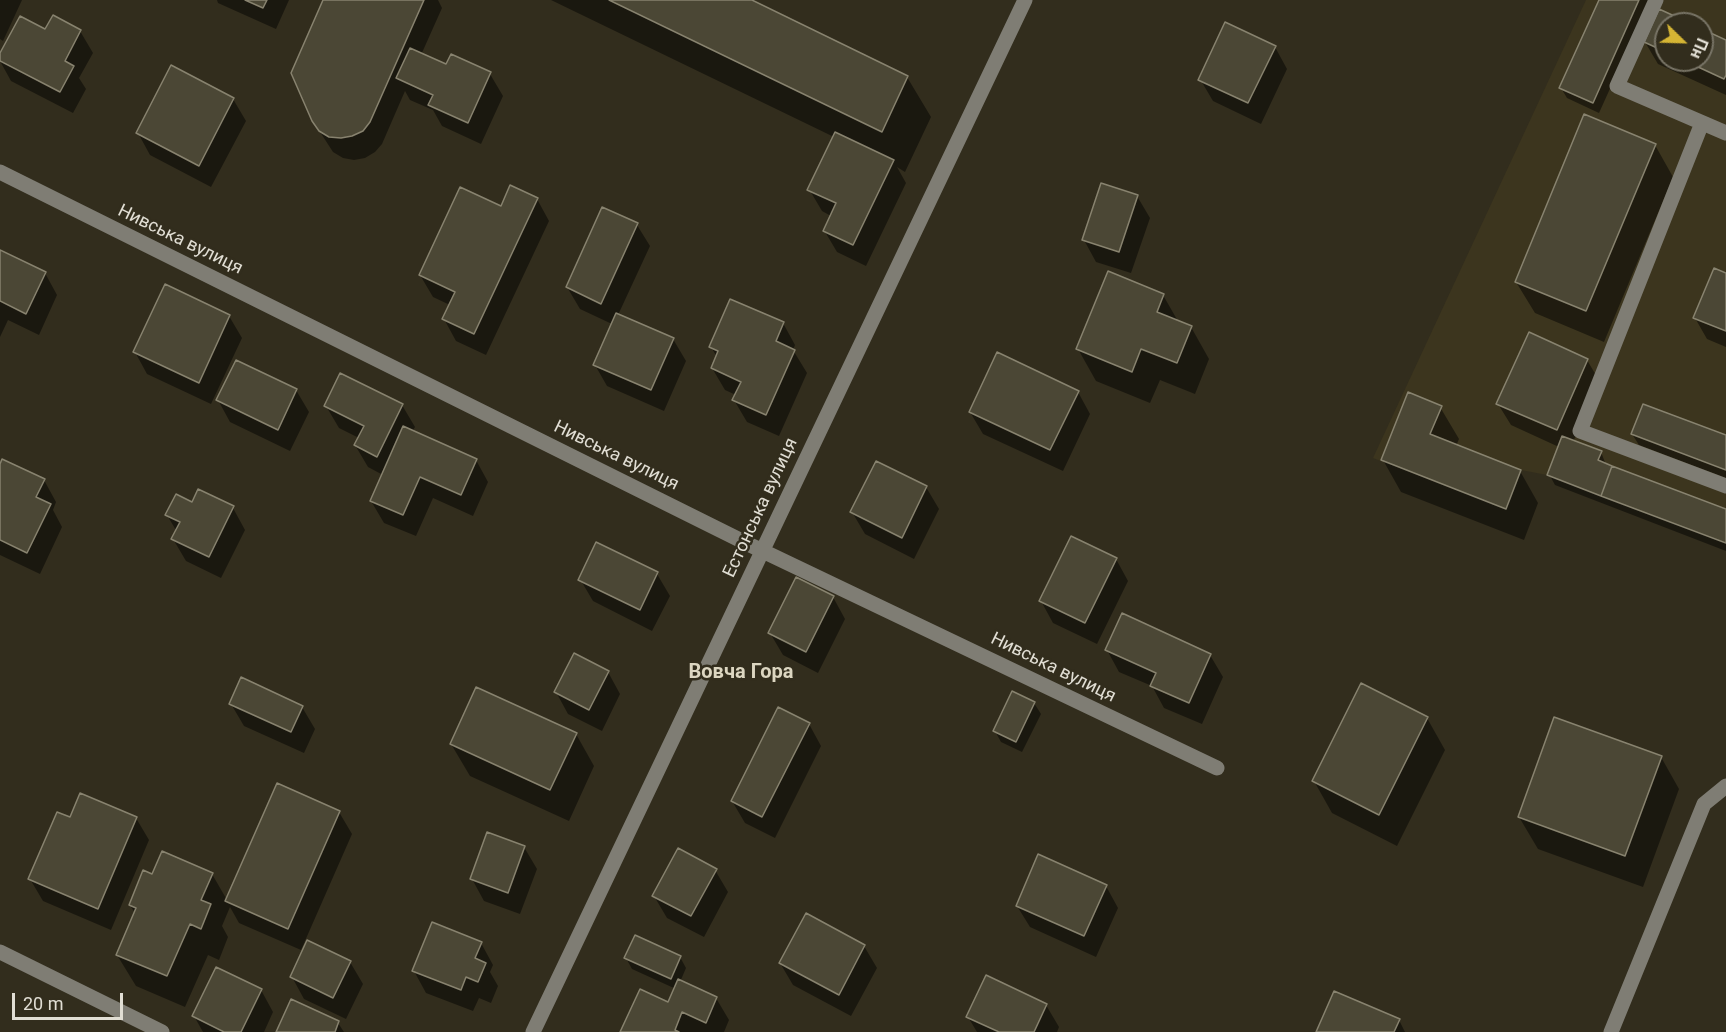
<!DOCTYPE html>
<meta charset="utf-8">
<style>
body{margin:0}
#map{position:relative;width:1726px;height:1032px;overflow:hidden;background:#322d1d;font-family:Roboto,sans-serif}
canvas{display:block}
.north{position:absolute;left:1654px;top:12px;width:60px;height:60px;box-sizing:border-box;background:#322d1d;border:2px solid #787466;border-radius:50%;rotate:113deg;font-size:16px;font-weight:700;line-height:24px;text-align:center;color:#e1ded4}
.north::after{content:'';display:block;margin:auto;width:21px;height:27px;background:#d5b534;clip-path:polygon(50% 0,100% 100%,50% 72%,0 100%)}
.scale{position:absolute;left:12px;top:993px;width:111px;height:27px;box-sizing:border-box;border:3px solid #e1ded4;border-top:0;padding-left:8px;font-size:18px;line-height:21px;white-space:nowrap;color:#e1ded4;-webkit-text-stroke:4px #322d1d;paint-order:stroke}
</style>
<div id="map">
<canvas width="1726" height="1032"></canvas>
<div class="north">Пн</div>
<div class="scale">20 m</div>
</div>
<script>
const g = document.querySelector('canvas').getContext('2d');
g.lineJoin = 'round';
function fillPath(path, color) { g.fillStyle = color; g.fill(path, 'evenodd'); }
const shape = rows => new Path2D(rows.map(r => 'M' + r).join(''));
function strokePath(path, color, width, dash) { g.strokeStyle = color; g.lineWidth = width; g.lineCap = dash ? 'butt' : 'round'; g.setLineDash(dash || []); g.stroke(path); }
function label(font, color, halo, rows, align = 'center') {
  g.font = font + ' Roboto,sans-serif'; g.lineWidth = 5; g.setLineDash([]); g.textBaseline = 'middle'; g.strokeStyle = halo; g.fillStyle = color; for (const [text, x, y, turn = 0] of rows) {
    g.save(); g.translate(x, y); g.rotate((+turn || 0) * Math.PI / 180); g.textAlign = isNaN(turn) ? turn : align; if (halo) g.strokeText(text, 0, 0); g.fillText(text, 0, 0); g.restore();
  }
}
fillPath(shape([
 [1586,0,1726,0,1726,543,1547,475,1521,470,1506,509,1373,458],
 [1666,24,1702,24,1702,60,1666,60]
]), '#3c351e');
fillPath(shape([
 [0,0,22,0,3,41,0,39],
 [217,0,289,0,276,29,218,3],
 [325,0,438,0,442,8,421,55,447,66,451,56,490,74,503,96,481,144,442,126,433,110,410,100,405,91,382,144,375,152,365,158,354,160,343,158,333,152,313,121],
 [551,0,749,0,907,77,931,117,905,172,897,167,906,183,866,266,837,252,824,230,831,216,822,211,809,189,834,137],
 [1600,0,1650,0,1599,113,1567,98,1561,88],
 [1659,11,1688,24,1666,24,1666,60,1702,60,1702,30,1726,41,1726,95,1658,64,1645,42],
 [45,31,80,31,93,53,79,78,86,89,73,113,11,81,0,61,0,56],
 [1275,47,1287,69,1261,124,1213,101,1200,79],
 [233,99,246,121,211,187,150,155,138,133],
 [1655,145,1673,177,1604,342,1535,313,1516,282],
 [1137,196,1150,218,1131,273,1096,262,1084,240],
 [537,199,549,221,486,355,456,341,444,319,450,305,433,297,420,275,501,208],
 [637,225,650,246,618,315,673,339,686,361,664,411,607,386,595,365,612,324,580,309,567,287],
 [0,251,45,273,57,295,39,335,8,320,0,337],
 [1726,274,1726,347,1707,339,1695,318],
 [1163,295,1179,323,1191,327,1209,359,1195,394,1160,380,1150,403,1096,381,1078,349],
 [229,316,242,338,211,404,147,374,135,352],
 [783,323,795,345,793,350,807,373,779,436,747,422,734,400,736,395,725,390,712,368,717,357,711,347],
 [1587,360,1600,382,1573,442,1601,452,1606,465,1726,510,1726,551,1555,485,1549,474,1559,447,1511,425,1498,404],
 [296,390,309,412,290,451,230,422,218,400],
 [1078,392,1090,414,1063,471,983,434,970,412],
 [402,405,415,427,412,432,476,460,488,482,473,516,433,498,416,536,384,523,371,501,383,475,368,467,355,445,359,438,339,428,326,406],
 [1440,407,1459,439,1456,446,1520,471,1538,503,1524,540,1401,492,1383,460],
 [1632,434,1726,437,1726,478,1639,445],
 [0,467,44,480,56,502,53,510,62,527,40,574,0,555],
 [926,487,939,509,914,559,865,534,852,512],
 [192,504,233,508,245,530,221,578,186,561,173,539,177,532,167,515],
 [1116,559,1128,581,1097,644,1053,623,1041,601],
 [657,574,670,596,652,631,593,601,580,579],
 [833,597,845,619,818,673,783,655,770,633],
 [1107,650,1210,655,1223,677,1202,724,1164,708,1152,686,1119,672],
 [608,672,620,694,602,731,568,714,556,692],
 [1034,703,1041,714,1022,752,1001,742,995,731],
 [231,704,302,707,315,729,304,753,244,726],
 [1427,718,1445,750,1397,846,1332,813,1314,781],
 [809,724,821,746,775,838,745,823,732,801],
 [576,734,594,766,569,821,470,776,451,744],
 [1661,757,1679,789,1643,887,1538,849,1519,817],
 [339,812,352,834,301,950,239,923,230,907,222,926,228,937,219,960,208,955,185,1007,136,986,117,955,135,913,130,905,153,876,212,874,227,900],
 [136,818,149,840,111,930,43,901,30,879],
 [524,847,537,869,520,914,484,901,472,879],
 [715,870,728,892,704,937,667,918,654,896],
 [1106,886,1118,908,1096,957,1030,927,1017,906],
 [806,915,864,946,877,968,851,1016,793,985,780,963],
 [481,943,493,965,490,972,498,986,491,1003,479,998,473,1011,426,993,414,971],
 [680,957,686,968,680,982,716,998,729,1020,724,1032,622,1032,669,1004,676,989,632,969,626,958],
 [350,962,363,984,346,1019,304,999,292,977],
 [261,990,273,1012,264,1032,203,1032,194,1016],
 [1046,1005,1059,1027,1057,1032,977,1032,968,1017],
 [1399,1020,1405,1032,1318,1032],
 [338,1023,344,1032,277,1032]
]), '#0007');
const building = shape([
 [245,0,267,0,263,8,245,0],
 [323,0,424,0,370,122,363,131,352,136,341,138,329,137,319,131,312,121,291,73,323,0],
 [609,0,752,0,908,76,882,132,609,0],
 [1599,0,1639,0,1593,103,1559,88,1599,0],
 [1659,9,1692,24,1666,24,1666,52,1644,42,1659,9],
 [53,15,81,30,65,61,74,66,60,92,0,61,0,53,20,16,45,29,53,15],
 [1225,22,1276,46,1248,103,1198,80,1225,22],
 [1702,29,1726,40,1726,75,1724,79,1683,60,1702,60,1702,29],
 [410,48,446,64,451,54,491,72,468,123,428,105,433,95,396,78,410,48],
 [171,65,234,98,199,166,136,133,171,65],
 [1584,114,1656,144,1586,311,1515,282,1584,114],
 [835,132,894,160,853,245,823,231,836,203,807,190,835,132],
 [1101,183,1138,195,1119,252,1082,240,1101,183],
 [510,185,538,198,474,334,442,319,455,292,419,275,460,187,501,206,510,185],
 [602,207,638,223,601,304,566,287,602,207],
 [0,250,46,272,26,314,0,301,0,250],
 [1714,268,1726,273,1726,331,1693,318,1714,268],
 [1108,271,1164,294,1157,312,1192,326,1177,363,1141,349,1132,372,1076,349,1108,271],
 [165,284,230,315,199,383,133,352,165,284],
 [730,299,784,322,776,341,795,350,766,415,732,400,741,382,711,368,718,351,709,347,730,299],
 [616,313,674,338,651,390,593,365,616,313],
 [1529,332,1588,359,1557,430,1496,404,1529,332],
 [997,352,1079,391,1050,450,969,412,997,352],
 [236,360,297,389,278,430,216,400,236,360],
 [340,373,403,404,377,457,354,445,364,426,324,406,340,373],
 [1408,392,1442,406,1430,434,1521,470,1506,509,1381,460,1408,392],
 [1643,404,1726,435,1726,470,1631,434,1643,404],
 [403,426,477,459,461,495,420,477,403,515,370,501,403,426],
 [1562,436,1602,451,1598,460,1612,466,1601,496,1547,475,1562,436],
 [2,459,45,479,36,497,51,504,27,553,0,540,0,464,2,459],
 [876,461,927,486,902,538,850,512,876,461],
 [1612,466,1726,509,1726,543,1601,496,1612,466],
 [198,489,234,506,209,557,171,539,180,522,165,515,176,494,192,502,198,489],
 [1071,536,1117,558,1085,623,1039,601,1071,536],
 [596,542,658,572,640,610,578,580,596,542],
 [796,577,834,596,806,652,768,633,796,577],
 [1122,613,1211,654,1189,703,1150,686,1156,673,1105,650,1122,613],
 [574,653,609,671,589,710,554,692,574,653],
 [241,677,303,706,291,732,229,704,241,677],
 [1361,683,1428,717,1379,815,1312,781,1361,683],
 [476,687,577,733,550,790,450,744,476,687],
 [1012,691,1035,702,1016,742,993,731,1012,691],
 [778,707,810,723,762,817,731,801,778,707],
 [1554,717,1662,756,1625,856,1518,817,1554,717],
 [277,783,340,811,288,929,225,901,277,783],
 [80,793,137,817,98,909,28,879,57,812,70,817,80,793],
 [487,832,525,846,508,893,470,879,487,832],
 [678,848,717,869,691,916,652,896,678,848],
 [162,851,213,873,201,900,211,904,201,929,190,924,167,976,116,955,136,908,129,905,143,870,152,874,162,851],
 [1038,854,1107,885,1084,936,1016,906,1038,854],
 [806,913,865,945,839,995,779,963,806,913],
 [432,922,482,942,475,958,486,963,478,982,466,977,461,990,412,971,432,922],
 [635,935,681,956,671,979,624,958,635,935],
 [307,940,351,961,333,998,290,977,307,940],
 [216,967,262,989,241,1032,224,1032,192,1016,216,967],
 [986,975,1047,1004,1034,1032,999,1032,966,1017,986,975],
 [678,979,717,997,706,1023,682,1012,675,1030,679,1032,620,1032,640,989,668,1002,678,979],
 [1334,991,1400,1019,1394,1032,1316,1032,1334,991],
 [291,999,339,1021,335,1032,276,1032,291,999]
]);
fillPath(building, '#4b4735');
strokePath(building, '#88836f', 1.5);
strokePath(shape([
 [1656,0,1617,86,1726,133],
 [1702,123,1580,431,1726,486],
 [0,172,748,544,1217,768],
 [0,952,162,1032],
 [533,1032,1025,0],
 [1611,1032,1704,804,1726,786]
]), '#7f7d74', 15);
label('18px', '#e1ded4', '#322d1d', [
 ["Нивська вулиця",180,240,26],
 ["Нивська вулиця",616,456,26],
 ["Естонська вулиця",761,508,-65],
 ["Нивська вулиця",1053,668,26]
]);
label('bold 20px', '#dcd6c1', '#322d1d', [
 ["Вовча Гора",741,673]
]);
</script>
